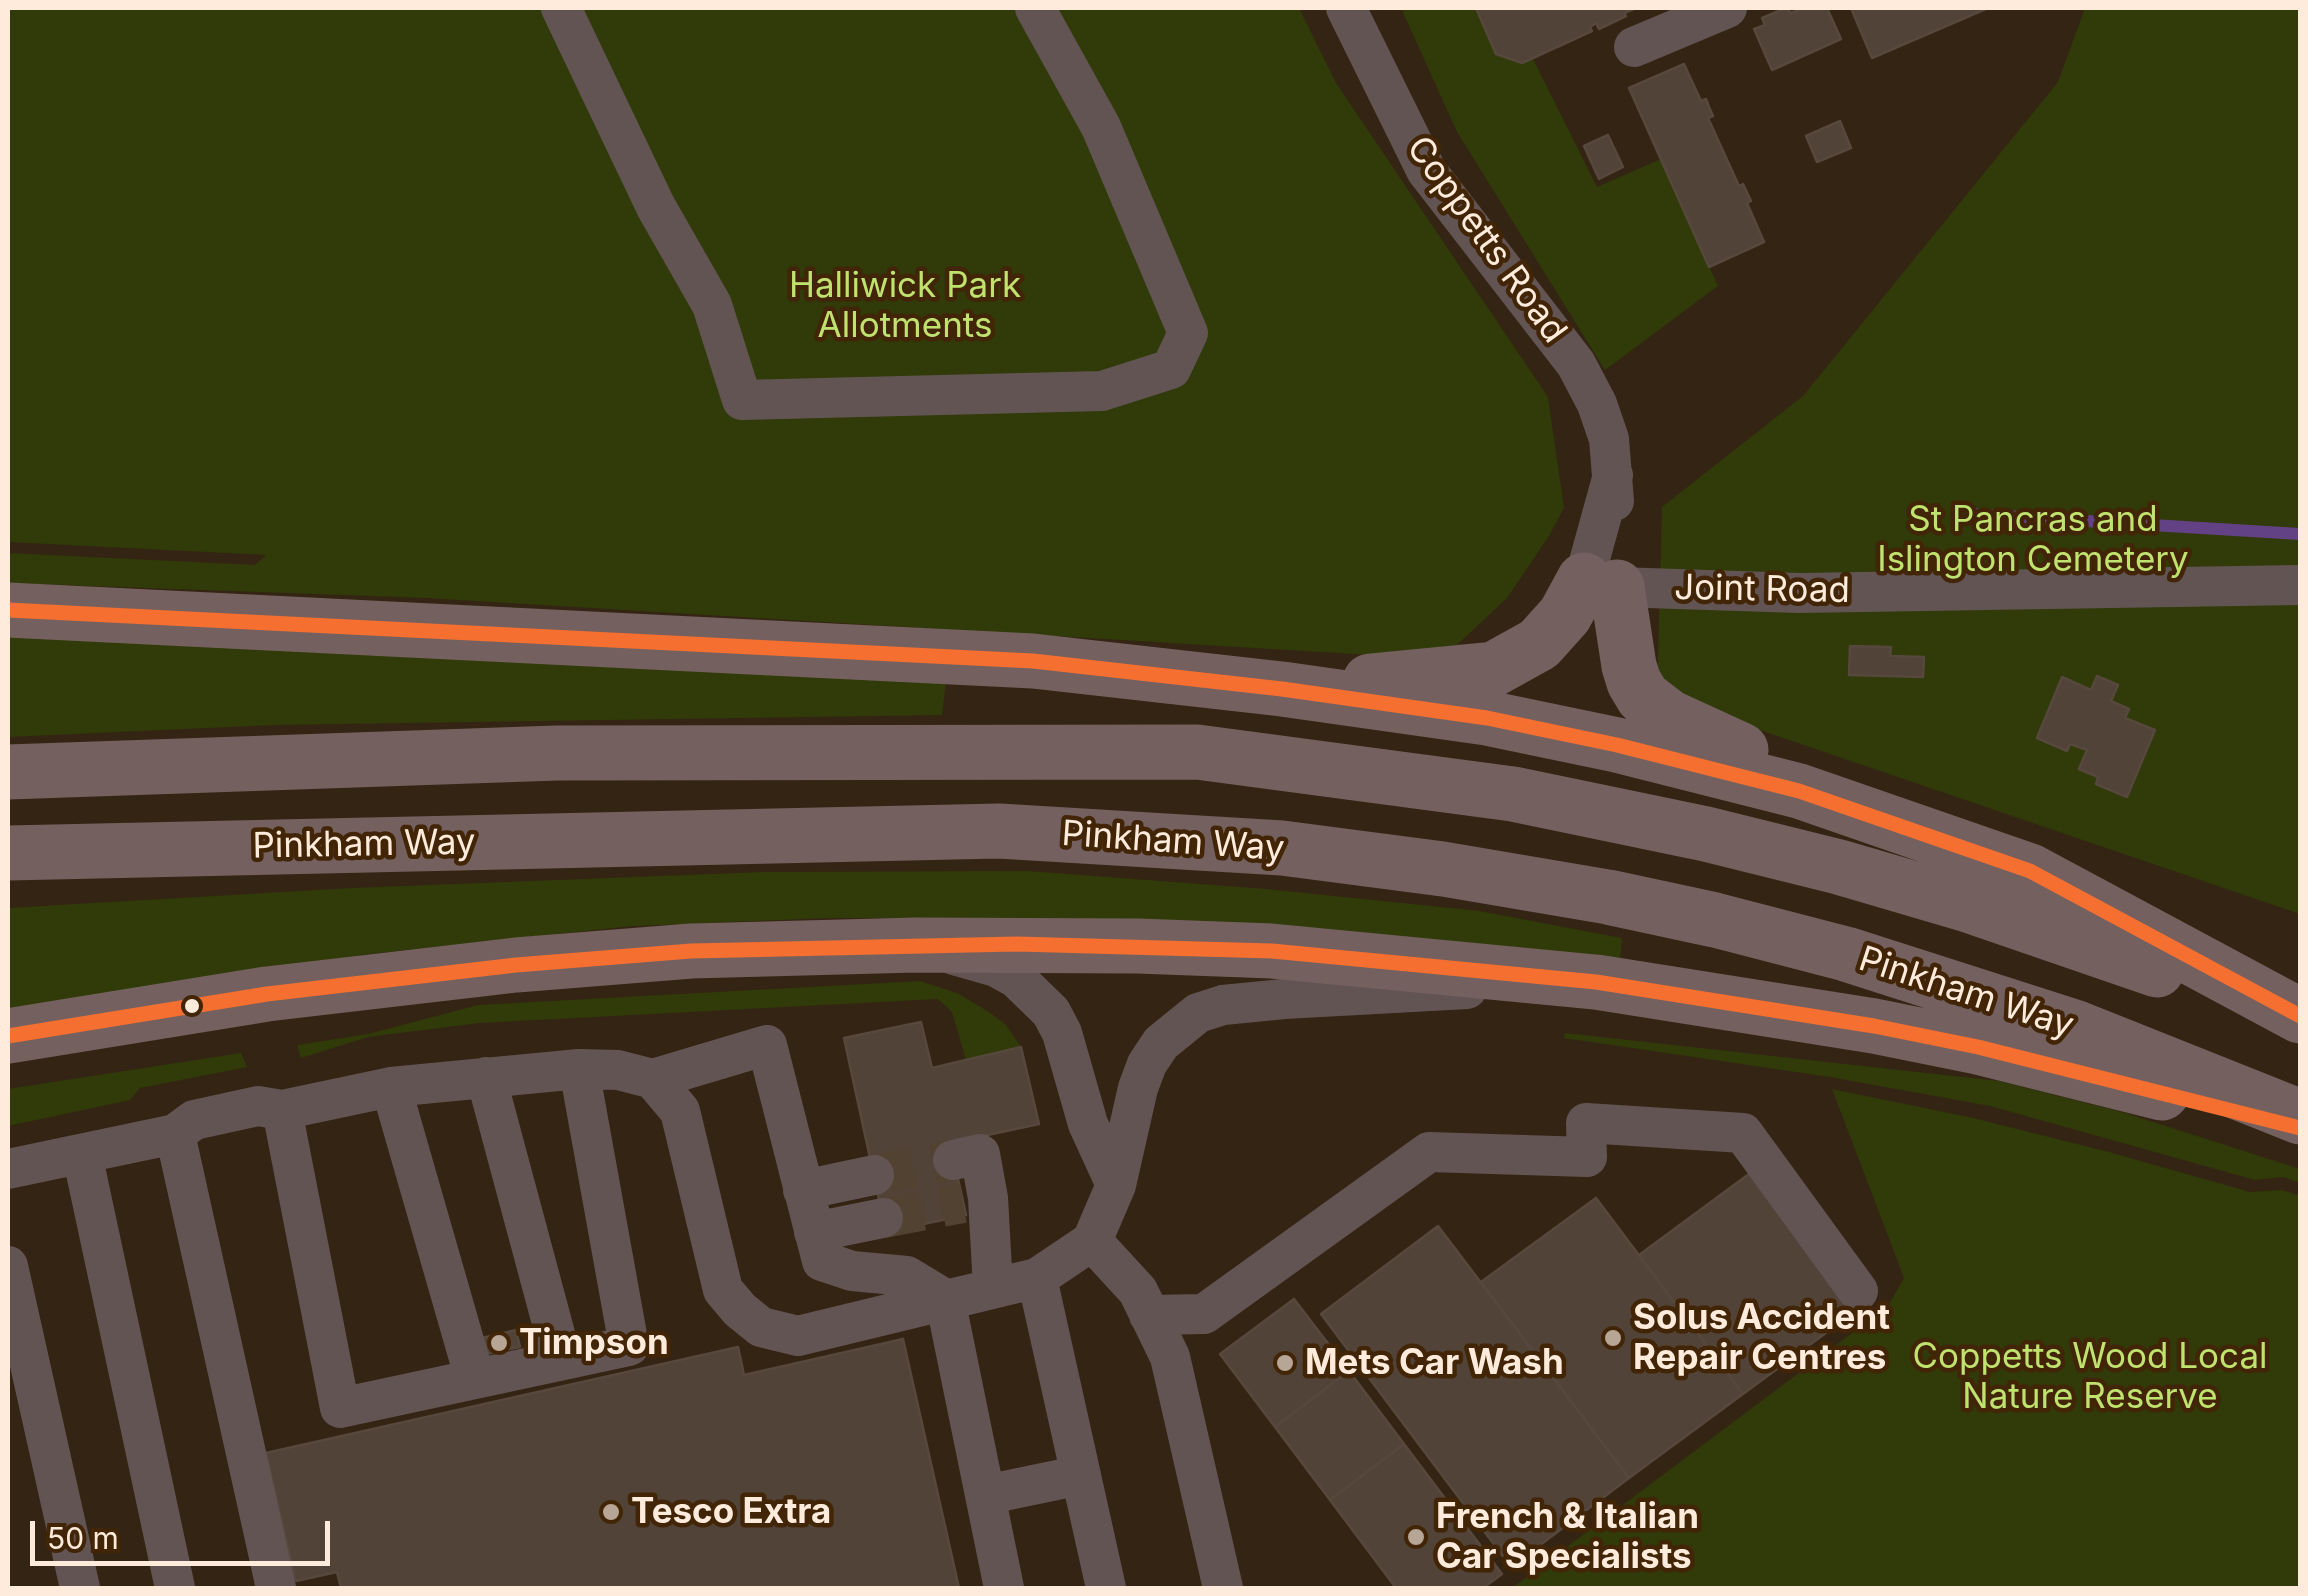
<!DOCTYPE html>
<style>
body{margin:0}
#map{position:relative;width:2308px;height:1596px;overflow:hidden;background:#342413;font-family:Inter,sans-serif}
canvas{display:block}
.frame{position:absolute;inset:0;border:10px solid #feebdb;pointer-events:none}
.scale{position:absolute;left:30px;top:1521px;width:300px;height:45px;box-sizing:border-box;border:5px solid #feebdb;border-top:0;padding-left:12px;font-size:30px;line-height:35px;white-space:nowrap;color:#feebdb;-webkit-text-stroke:8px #412506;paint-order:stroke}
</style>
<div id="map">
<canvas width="2308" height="1596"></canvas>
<div class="frame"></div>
<div class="scale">50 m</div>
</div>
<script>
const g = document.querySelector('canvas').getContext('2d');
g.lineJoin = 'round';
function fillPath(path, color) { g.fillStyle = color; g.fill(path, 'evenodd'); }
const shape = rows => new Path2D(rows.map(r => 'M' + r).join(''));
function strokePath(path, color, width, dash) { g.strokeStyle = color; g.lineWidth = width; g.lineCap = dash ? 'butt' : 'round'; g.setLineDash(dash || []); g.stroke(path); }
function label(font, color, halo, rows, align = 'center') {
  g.font = font + ' Inter,sans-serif'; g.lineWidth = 9; g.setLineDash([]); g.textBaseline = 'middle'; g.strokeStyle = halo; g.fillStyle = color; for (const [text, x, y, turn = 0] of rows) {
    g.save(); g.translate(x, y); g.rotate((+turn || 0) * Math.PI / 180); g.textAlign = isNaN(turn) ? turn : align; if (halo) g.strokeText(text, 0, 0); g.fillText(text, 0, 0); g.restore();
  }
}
fillPath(shape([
 [8,8,1299,8,1336,83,1548,397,1564,508,1549,536,1507,598,1457,645,1387,656,426,598,8,583,8,553,255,565,266,555,8,542],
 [1401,8,1476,8,1497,54,1522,63,1533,59,1597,187,1661,159,1718,286,1605,370,1457,132],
 [2085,8,2300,8,2300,914,1657,695,1662,507,1803,396,2058,82],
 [8,636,946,682,942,715,274,725,8,737],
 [1028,871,1267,889,1479,911,1622,938,1620,960,1029,918,828,918,633,926,368,954,8,1010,8,908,352,888,763,872],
 [920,981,957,993,989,1012,1006,1025,1021,1047,966,1060,952,1012,938,999,480,1023,368,1037,301,1058,297,1045,368,1034,478,1005],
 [1565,1033,1999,1081,2122,1112,2300,1169,2300,1183,2283,1177,2255,1180,1990,1106,1830,1077,1564,1038],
 [241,1053,247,1067,140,1088,130,1100,8,1126,8,1089],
 [1832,1089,1973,1118,2109,1152,2250,1192,2282,1190,2300,1196,2300,1588,1512,1588,1888,1306,1904,1278]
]), '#313a09');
strokePath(shape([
 [1971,514,2300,534]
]), '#624284', 12);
const building = shape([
 [1476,8,1636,8,1624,13,1626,16,1599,29,1596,23,1590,27,1592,31,1522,63,1496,54,1476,8],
 [1786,8,1791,13,1804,8,1827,8,1841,39,1772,70,1754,29,1765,25,1762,18,1786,8],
 [1851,8,1988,8,1872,58,1851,8],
 [1684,64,1701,101,1706,99,1709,107,1713,116,1708,118,1739,186,1743,184,1751,201,1747,203,1764,242,1709,267,1629,88,1684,64],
 [1840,121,1851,148,1817,162,1806,136,1840,121],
 [1608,135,1623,167,1599,179,1584,146,1608,135],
 [1850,646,1891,647,1890,656,1924,657,1923,677,1849,675,1850,646],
 [2097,676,2118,685,2111,701,2129,709,2125,718,2155,730,2127,797,2096,784,2098,777,2079,769,2087,750,2070,744,2067,751,2037,738,2062,677,2091,690,2097,676],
 [921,1022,932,1068,1021,1047,1039,1124,950,1143,966,1215,886,1232,844,1038,921,1022],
 [1753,1171,1857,1310,1743,1394,1639,1255,1753,1171],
 [1596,1198,1743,1394,1629,1478,1481,1282,1596,1198],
 [1438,1226,1629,1478,1511,1567,1321,1314,1438,1226],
 [1294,1299,1349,1371,1275,1427,1220,1354,1294,1299],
 [516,1330,520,1347,481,1355,478,1339,516,1330],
 [903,1339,959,1588,341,1588,337,1572,296,1581,266,1453,738,1347,744,1375,903,1339],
 [1349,1371,1404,1444,1330,1500,1275,1427,1349,1371],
 [1404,1444,1502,1574,1483,1588,1396,1588,1330,1500,1404,1444]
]);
fillPath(building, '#514337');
strokePath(building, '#57483d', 2.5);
strokePath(shape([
 [874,1175,953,1160],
 [883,1218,963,1203]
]), '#524231', 40, [40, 20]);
strokePath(shape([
 [561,8,656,207,712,305,742,400,1102,391,1171,369,1188,333,1101,127,1035,8],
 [1346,8,1426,170,1576,364,1597,404,1609,439,1614,501],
 [1634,47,1727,8],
 [1613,475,1584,580,1617,587,1799,593,2300,585],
 [954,955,996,967,1016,978,1051,1012,1062,1033,1088,1124,1116,1185],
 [486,1077,562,1360],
 [653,1079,767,1045,822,1261,852,1271,907,1276,945,1299,1004,1588],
 [391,1087,475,1379],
 [282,1110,340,1408,629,1346,579,1069],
 [175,1134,276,1588],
 [82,1154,175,1588],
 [953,1160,980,1154,988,1198,993,1288],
 [8,1169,175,1134,194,1120,258,1106,282,1110,391,1087,579,1069,618,1070,653,1079,680,1111,723,1290,740,1310,761,1327,798,1336,1037,1278,1092,1241,1116,1185,1138,1088,1147,1064,1161,1043,1198,1013,1223,1005,1284,999,1467,989],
 [803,1190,874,1175],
 [814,1232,883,1218],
 [1092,1241,1138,1291,1170,1357,1223,1588],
 [8,1266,80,1588],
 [1037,1278,1106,1588],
 [1149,1315,1204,1314,1429,1152,1587,1157,1586,1123,1743,1133,1858,1291],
 [985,1495,1081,1475]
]), '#635454', 40);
strokePath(shape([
 [1617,587,1629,666,1634,682,1643,697,1669,717,1741,750],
 [8,610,1033,661,1282,689,1487,718,1617,745,1799,791,2030,871,2300,1016],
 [1370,681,1494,669,1539,644,1565,615,1584,580],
 [8,772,557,753,1197,752,1513,794,1706,834,1839,867,1965,904,2157,970],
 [8,853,999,831,1282,848,1443,869,1608,897,1715,920,1846,954,2077,1028,2300,1117],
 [8,1036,267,994,516,965,691,951,916,945,1138,946,1272,951,1596,982,1874,1026,1978,1047,2162,1093]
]), '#74605f', 55);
strokePath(shape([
 [8,610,1033,661,1282,689,1487,718,1617,745,1799,791,2030,871,2300,1016],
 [8,1036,267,994,516,965,691,951,1017,944,1272,951,1596,982,1874,1026,1978,1047,2300,1128]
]), '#f46f30', 15);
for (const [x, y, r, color] of [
 [192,1006,9,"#feebdb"],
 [1613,1338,10,"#b7a595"],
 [499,1343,10,"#b7a595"],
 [1285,1363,10,"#b7a595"],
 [611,1512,10,"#b7a595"],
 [1416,1537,10,"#b7a595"]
]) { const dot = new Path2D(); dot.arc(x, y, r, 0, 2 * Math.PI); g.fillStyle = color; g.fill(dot); strokePath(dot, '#412506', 4); }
label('35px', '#feebdb', '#412506', [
 ["Coppetts Road",1486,240,54],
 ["Joint Road",1762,590,1],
 ["Pinkham Way",1173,842,4],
 ["Pinkham Way",364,845,-1],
 ["Pinkham Way",1966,993,18]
]);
label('35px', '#c0e36f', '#412506', [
 ["Halliwick Park",905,286],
 ["Allotments",905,326],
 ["St Pancras and",2033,520],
 ["Islington Cemetery",2033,560],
 ["Coppetts Wood Local",2090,1357],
 ["Nature Reserve",2090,1397]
]);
label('bold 35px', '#feebdb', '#412506', [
 ["Solus Accident",1633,1318],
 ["Repair Centres",1633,1358],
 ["Timpson",519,1343],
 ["Mets Car Wash",1305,1363],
 ["Tesco Extra",631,1512],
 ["French & Italian",1436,1517],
 ["Car Specialists",1436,1557]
], 'left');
</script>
